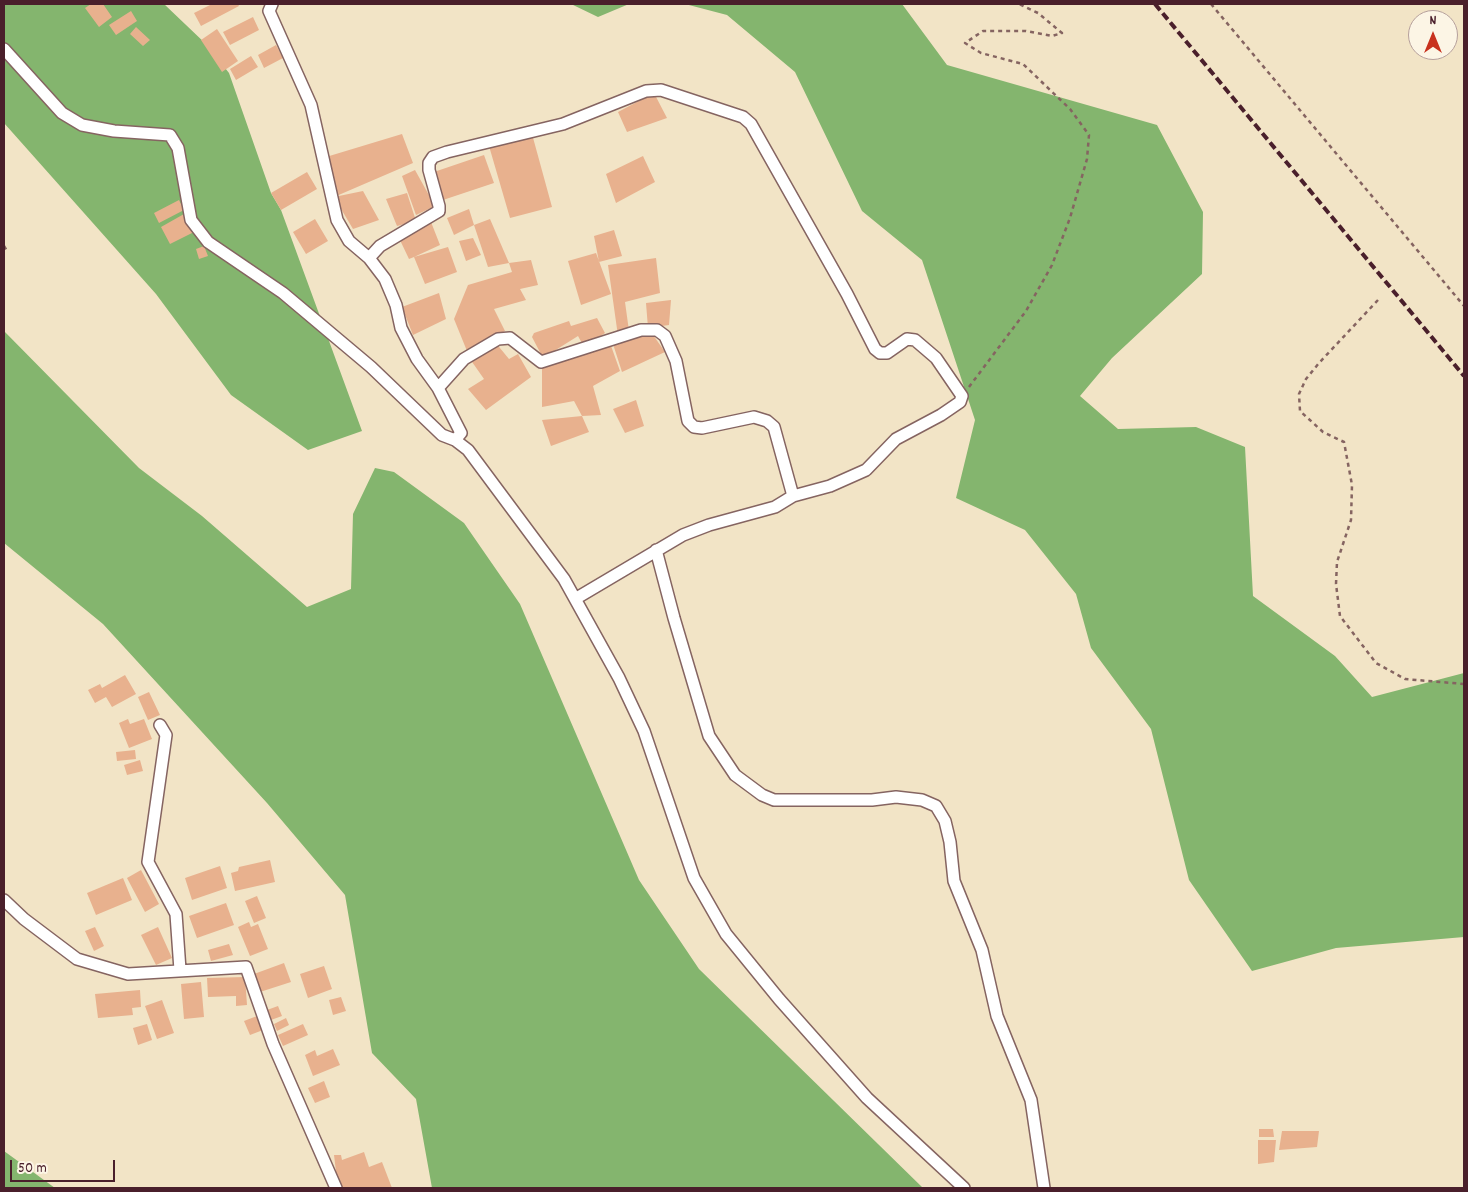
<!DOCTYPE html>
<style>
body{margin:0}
#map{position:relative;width:1468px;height:1192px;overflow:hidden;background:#f2e4c6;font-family:Dekko,sans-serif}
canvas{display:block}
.frame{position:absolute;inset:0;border:5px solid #4a1f2b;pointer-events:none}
.north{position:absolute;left:1408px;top:10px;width:50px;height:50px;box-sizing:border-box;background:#fcf5e5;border:1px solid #b59f9b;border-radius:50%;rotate:0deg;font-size:14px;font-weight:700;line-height:20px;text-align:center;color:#4a1f2b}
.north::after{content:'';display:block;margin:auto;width:18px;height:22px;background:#c8321e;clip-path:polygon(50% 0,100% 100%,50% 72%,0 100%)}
.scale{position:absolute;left:10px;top:1160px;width:105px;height:22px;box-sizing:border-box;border:2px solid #4a1f2b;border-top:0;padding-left:6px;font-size:15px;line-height:18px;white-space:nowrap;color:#4a1f2b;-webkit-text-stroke:4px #fcf5e5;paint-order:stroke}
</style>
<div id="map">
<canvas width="1468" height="1192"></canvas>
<div class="frame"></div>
<div class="north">N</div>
<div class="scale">50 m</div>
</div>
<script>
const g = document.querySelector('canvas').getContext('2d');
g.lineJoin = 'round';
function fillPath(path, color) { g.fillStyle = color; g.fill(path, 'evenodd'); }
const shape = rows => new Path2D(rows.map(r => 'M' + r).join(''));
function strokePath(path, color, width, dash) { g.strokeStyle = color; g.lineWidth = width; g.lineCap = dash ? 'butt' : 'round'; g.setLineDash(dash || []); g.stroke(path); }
fillPath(shape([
 [4,4,164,4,207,45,229,73,271,193,281,210,362,431,308,450,231,395,156,294,4,123],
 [571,4,629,4,598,17],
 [685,4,902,4,947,65,1157,125,1203,212,1202,274,1112,358,1080,396,1118,429,1196,427,1245,447,1253,596,1335,656,1372,697,1464,673,1464,937,1336,948,1252,971,1189,880,1151,729,1091,648,1076,594,1025,530,956,498,975,420,922,260,862,211,795,72,727,15],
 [4,331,139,468,202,516,307,607,351,589,353,514,375,468,394,472,464,523,520,604,639,880,699,969,923,1188,432,1188,416,1099,372,1053,345,895,267,803,103,624,4,543],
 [4,1151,55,1188,4,1188]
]), '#84b56e');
fillPath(shape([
 [91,4,103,4,112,17,99,27,85,8],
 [212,4,238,4,239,6,201,26,194,13],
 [131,11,137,21,116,35,109,25],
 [253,17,259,30,230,45,223,32],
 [136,27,150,40,143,46,130,34],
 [217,29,238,61,222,72,201,40],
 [276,45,283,58,264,68,258,55],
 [251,56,258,67,236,80,230,69],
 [654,93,667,118,627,132,618,112],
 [402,134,413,163,334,197,326,157],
 [532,134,552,207,510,218,489,146],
 [484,155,494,183,440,201,431,173],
 [643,156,655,182,616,203,606,174],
 [415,170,435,206,416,215,402,176],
 [307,172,317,189,281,210,271,193],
 [363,191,379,220,353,229,334,197],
 [407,193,416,221,397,226,386,199],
 [179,200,184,210,159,223,154,213],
 [469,209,474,225,454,235,447,218],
 [184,214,194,232,170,244,161,227],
 [315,219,328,241,306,254,293,232],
 [490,219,509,263,531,260,538,285,520,289,526,300,494,309,505,331,467,351,454,319,468,285,512,272,509,263,488,267,474,225],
 [431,222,440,245,414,257,448,247,457,272,425,284,414,257,409,259,399,238],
 [614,230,622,256,599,262,594,236],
 [473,238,481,255,466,261,459,241],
 [204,246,208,256,199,259,196,249],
 [596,253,611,294,581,305,568,261],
 [656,258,660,293,625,302,629,331,618,336,608,265],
 [439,293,446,319,413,335,402,307],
 [671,300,669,325,648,328,646,303],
 [597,318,605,333,584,347,578,336,543,358,532,337,534,333,569,321,571,326],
 [651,332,665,352,622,372,613,344],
 [495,342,509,359,518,354,531,377,486,410,468,389,484,379,470,359],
 [610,343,620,371,593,386,601,415,582,416,574,401,542,407,542,364],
 [636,400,644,426,625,433,613,409],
 [582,416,589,432,551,446,542,420],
 [125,675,136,694,112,707,106,697,95,703,88,690,100,684,102,688],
 [149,692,160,715,148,720,138,697],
 [128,719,130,724,144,719,152,739,129,748,119,723],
 [135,750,136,759,117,761,116,752],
 [140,760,143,771,127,775,124,765],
 [270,860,275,882,235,891,231,873,238,871,239,867],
 [220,866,227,888,192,900,185,878],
 [141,870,159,904,145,912,127,878],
 [123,878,132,900,96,915,87,893],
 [257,896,266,918,254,923,245,901],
 [226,903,234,925,197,938,189,916],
 [249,922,251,927,258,924,268,949,250,956,238,927],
 [95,927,104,946,94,951,85,931],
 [158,927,172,958,156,965,141,935],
 [229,944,233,955,211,961,208,950],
 [284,963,291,982,260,992,254,974],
 [324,966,332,989,308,998,300,974],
 [245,977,247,1005,236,1006,236,996,208,997,207,978],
 [201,982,204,1017,184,1019,181,984],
 [140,990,141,1007,132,1008,133,1015,98,1018,95,994],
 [341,997,346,1011,333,1015,329,1000],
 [162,1000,174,1033,157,1039,145,1006],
 [278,1006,282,1016,271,1020,267,1010],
 [257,1016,263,1030,250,1035,244,1021],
 [286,1018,289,1025,277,1031,274,1024],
 [147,1024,152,1040,138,1045,133,1028],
 [303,1024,308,1035,283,1046,278,1035],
 [333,1049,340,1065,313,1076,305,1055,315,1050,317,1056],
 [324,1081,330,1097,315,1103,308,1088],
 [1259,1129,1273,1129,1274,1137,1259,1137],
 [1282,1131,1319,1131,1317,1147,1279,1150],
 [1258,1140,1276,1140,1274,1162,1258,1164],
 [364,1152,369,1167,382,1162,392,1188,338,1188,334,1155,341,1155,342,1160]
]), '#e8b18e');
const minor = shape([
 [272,4,269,11,311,105,337,220,349,241,369,258,385,279,396,305,401,328,417,359,438,388,461,433,455,440],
 [4,49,62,113,82,125,114,131,170,135,178,148,191,220,208,242,283,293,371,367,442,435,455,440,468,450,564,579,619,678,644,731,694,878,726,934,779,999,867,1098,964,1188],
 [369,258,380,246,439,211,439,206,429,170,429,163,433,157,447,152,563,124,646,91,661,90,743,117,751,124,847,294,875,349,880,353,887,353,907,339,915,340,936,358,962,396,960,402,941,415,896,439,866,470,830,486,793,496,775,507,709,525,683,535,575,599],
 [438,388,464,359,498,339,510,338,541,362,641,330,657,330,665,336,676,361,688,421,694,427,702,428,754,417,767,421,774,427,793,496],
 [656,550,674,618,709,736,735,775,762,795,774,800,872,800,896,797,922,800,936,806,945,821,950,842,954,881,982,950,997,1016,1031,1100,1044,1188],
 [160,725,166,735,148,862,176,914,180,970],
 [4,900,24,919,77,959,128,974,246,967,273,1044,336,1188]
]);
strokePath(minor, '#856461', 14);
strokePath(shape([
 [1211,4,1464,306],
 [4,246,7,251],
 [1378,300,1319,363,1306,379,1299,394,1300,411,1323,432,1344,442,1352,485,1351,520,1337,562,1336,584,1340,616,1376,663,1405,679,1464,684],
 [969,387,1026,311,1052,265,1070,218,1087,159,1089,135,1070,109,1023,64,981,53,965,43,983,31,1026,31,1052,36,1062,33,1038,13,1019,4]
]), '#856461', 2.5, [4, 4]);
strokePath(minor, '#fff', 11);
strokePath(shape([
 [1155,4,1464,376]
]), '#4a1f2b', 4, [8, 4]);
</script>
